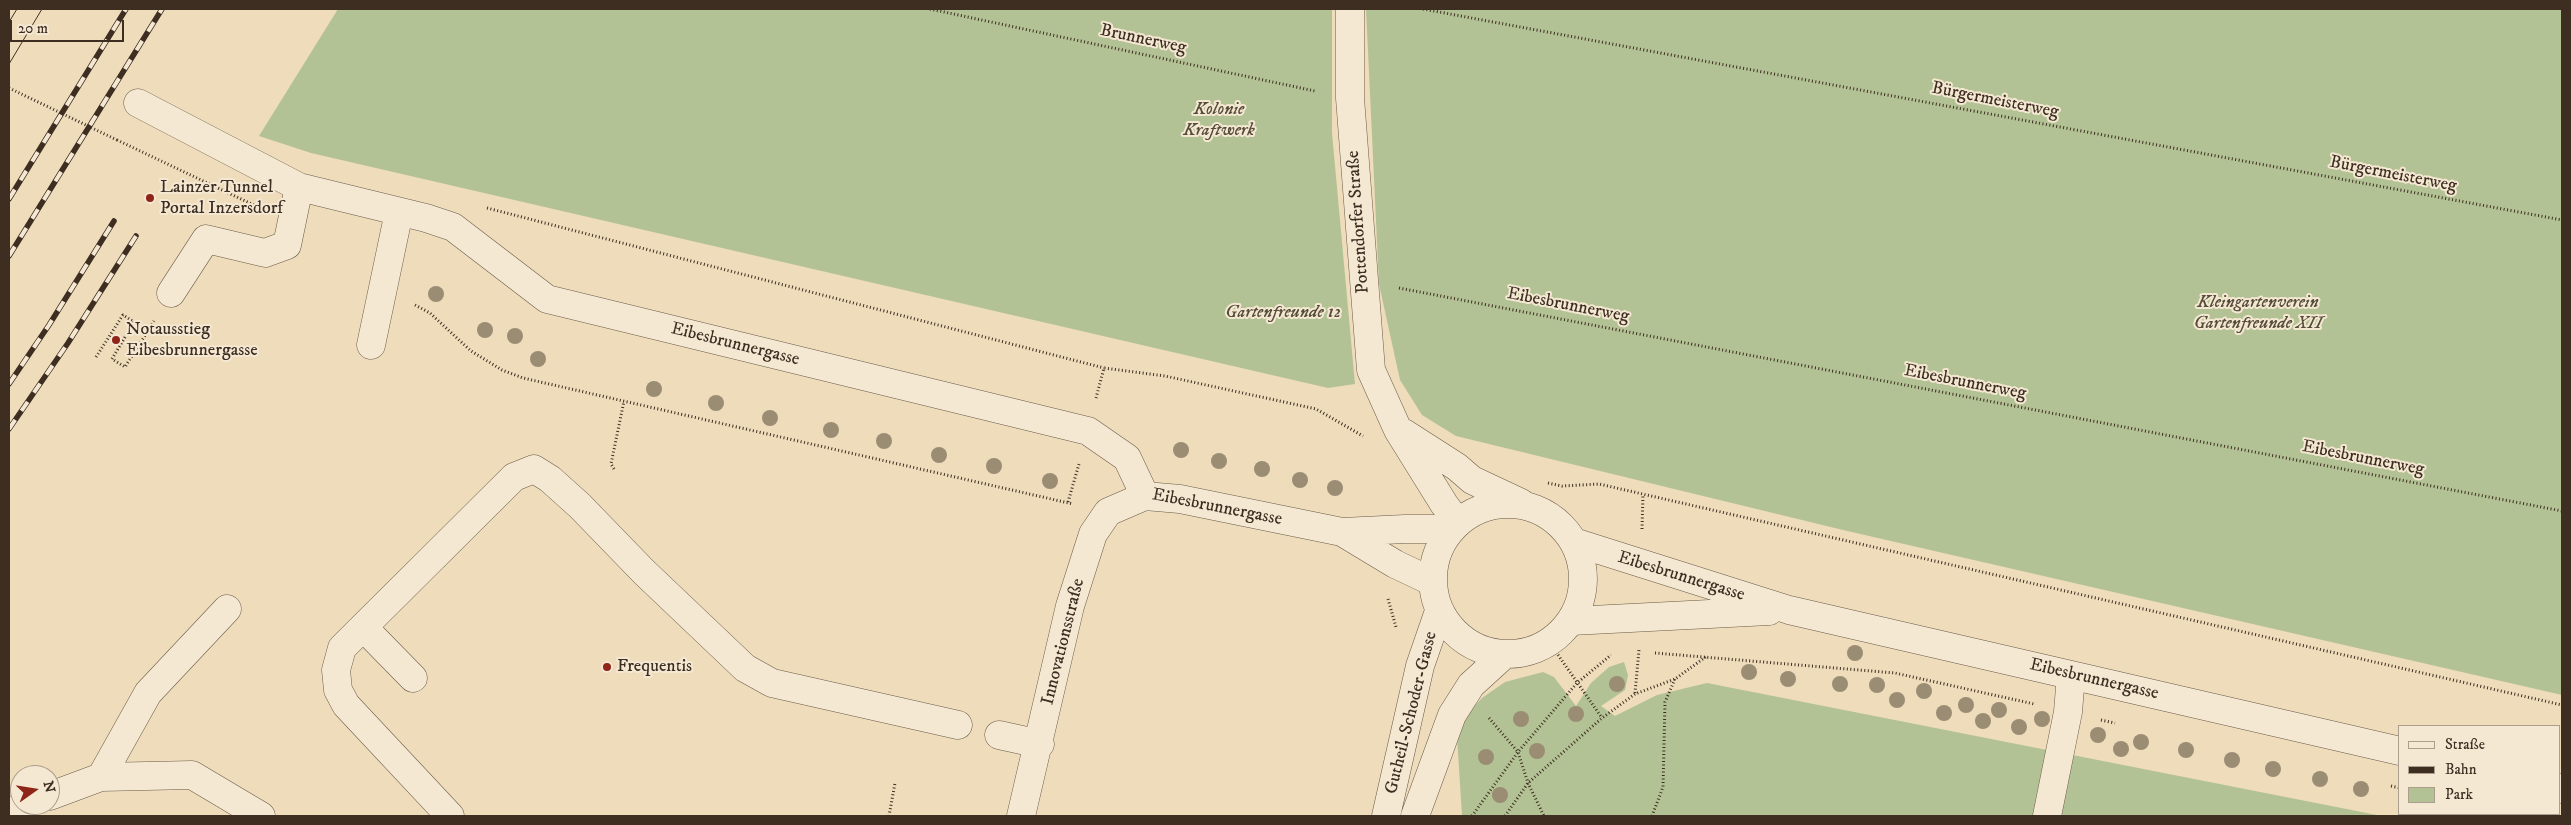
<!DOCTYPE html>
<meta charset="utf-8">
<style>
body{margin:0}
#map{position:relative;width:2571px;height:825px;overflow:hidden;background:#eedcbb;font-family:"IM FELL DW Pica",serif}
canvas{display:block}
.frame{position:absolute;inset:0;border:10px solid #3e2e22;pointer-events:none}
.legend{position:absolute;left:2398px;top:725px;width:162px;height:90px;box-sizing:border-box;background:#f4e8d3;border:1px solid #ab9e8c;margin:0;padding:6px 9px;list-style:none;font-size:15px;color:#3e2e22}
.legend li{display:flex;align-items:center;gap:10px;height:25px}
.legend b{width:25px;border:1px solid #ab9e8c}
.north{position:absolute;left:10px;top:765px;width:50px;height:50px;box-sizing:border-box;background:#f4e8d3;border:1px solid #ab9e8c;border-radius:50%;rotate:77deg;font-size:14px;font-weight:700;line-height:20px;text-align:center;color:#3e2e22}
.north::after{content:'';display:block;margin:auto;width:18px;height:22px;background:#8f2418;clip-path:polygon(50% 0,100% 100%,50% 72%,0 100%)}
.scale{position:absolute;left:10px;top:20px;width:114px;height:22px;box-sizing:border-box;border:2px solid #3e2e22;border-top:0;padding-left:6px;font-size:15px;line-height:18px;white-space:nowrap;color:#3e2e22;-webkit-text-stroke:4px #f4e8d3;paint-order:stroke}
</style>
<div id="map">
<canvas width="2571" height="825"></canvas>
<div class="frame"></div>
<ul class="legend">
<li><b style="height:6px;background:#f4e8d3"></b>Straße</li>
<li><b style="height:6px;background:#3e2e22"></b>Bahn</li>
<li><b style="height:14px;background:#b3c294"></b>Park</li>
</ul>
<div class="north">N</div>
<div class="scale">20 m</div>
</div>
<script>
const g = document.querySelector('canvas').getContext('2d');
g.lineJoin = 'round';
function fillPath(path, color) { g.fillStyle = color; g.fill(path, 'evenodd'); }
const shape = rows => new Path2D(rows.map(r => 'M' + r).join(''));
function strokePath(path, color, width, dash) { g.strokeStyle = color; g.lineWidth = width; g.lineCap = dash ? 'butt' : 'round'; g.setLineDash(dash || []); g.stroke(path); }
function label(font, color, halo, rows, align = 'center') {
  g.font = font + ' "IM FELL DW Pica",serif'; g.lineWidth = 4; g.setLineDash([]); g.textBaseline = 'middle'; g.strokeStyle = halo; g.fillStyle = color; for (const [text, x, y, turn = 0] of rows) {
    g.save(); g.translate(x, y); g.rotate((+turn || 0) * Math.PI / 180); g.textAlign = isNaN(turn) ? turn : align; if (halo) g.strokeText(text, 0, 0); g.fillText(text, 0, 0); g.restore();
  }
}
fillPath(shape([
 [338,9,1332,9,1332,133,1355,384,1328,388,311,153,259,136],
 [1366,9,2562,9,2562,695,1843,530,1456,436,1422,415,1400,380,1379,284],
 [1624,662,1628,675,1625,690,1601,706,1615,716,1657,695,1707,683,2382,816,1462,816,1457,736,1469,712,1482,698,1505,682,1543,672,1554,677,1576,706,1591,683,1609,667]
]), '#b3c294');
const minor = shape([
 [1350,9,1350,98,1371,370,1398,430,1444,504,1458,523],
 [138,103,299,187,426,218,453,227,547,299,1088,431,1127,458,1145,496],
 [171,293,206,239,265,253,287,245,299,187],
 [371,345,399,212],
 [1404,433,1457,467,1472,480,1521,503],
 '1433 579a75 75 0 1 1 150 0a75 75 0 1 1-150 0Z',
 [1342,532,1395,564,1433,582],
 [1574,542,1789,610,2400,751],
 [1571,621,1769,611],
 [364,628,413,678],
 [999,735,1040,744],
 [101,777,148,693,227,609],
 [2560,788,2562,789],
 [50,796,101,777,192,775,261,816],
 [9,812,27,805],
 [450,816,346,705,338,690,336,670,342,648,514,477,534,469,550,479,580,506,644,572,745,668,772,683,958,725],
 [1021,816,1070,606,1093,534,1108,512,1145,496,1180,499,1342,532,1405,529,1451,529],
 [1386,816,1420,666,1439,611],
 [1415,816,1452,715,1471,685,1504,655],
 [2047,816,2068,712,2071,675]
]);
strokePath(minor, '#6a5a48', 29);
strokePath(shape([
 [930,9,1315,91],
 [1423,9,2562,220],
 [117,140,260,208],
 [487,208,1104,368],
 [1399,288,2562,511],
 [415,305,430,313,471,351,502,370,523,378,1073,504],
 [96,357,123,315,134,322,112,359,125,367,154,321],
 [1096,398,1104,368,1165,376,1316,409,1363,436],
 [614,469,611,464,624,401],
 [1548,483,1562,486,1599,484,2562,705],
 [1068,502,1079,464],
 [1642,529,1643,494],
 [1388,599,1396,627],
 [1556,652,1602,718],
 [1655,653,1895,673,2034,704],
 [1635,693,1639,650],
 [1489,718,1518,752,1528,783,1544,816],
 [2101,720,2115,723],
 [2391,786,2400,788],
 [2511,814,2522,816],
 [889,816,895,783],
 [1472,816,1518,752,1577,683,1611,655],
 [1505,816,1528,783,1602,718,1635,694,1675,679,1707,656],
 [1652,816,1663,787,1665,702,1675,679]
]), '#3e2e22', 3, [1, 2.5]);
strokePath(minor, '#f4e8d3', 28);
strokePath(shape([
 [9,22,17,9],
 [9,64,42,9]
]), '#3e2e22', 1);
const rail = shape([
 [9,199,126,9],
 [9,256,162,9],
 [9,384,49,325,114,221],
 [9,429,68,343,136,236]
]);
strokePath(rail, '#3e2e22', 5.5);
strokePath(rail, '#f4e8d3', 4, [11]);
strokePath(shape([
 [9,88,117,140]
]), '#3e2e22', 3, [1, 2.5]);
g.fillStyle = '#9a8d74';
for (const [x, y] of [
 [436,294],
 [485,330],
 [515,336],
 [538,359],
 [654,389],
 [716,403],
 [770,418],
 [831,430],
 [884,441],
 [1181,450],
 [939,455],
 [1219,461],
 [994,466],
 [1262,469],
 [1300,480],
 [1050,481],
 [1335,488],
 [1855,653],
 [1749,672],
 [1788,679],
 [1617,684],
 [1840,684],
 [1877,685],
 [1924,691],
 [1897,700],
 [1966,705],
 [1999,710],
 [1944,713],
 [1576,714],
 [1521,719],
 [2042,719],
 [1983,721],
 [2019,727],
 [2098,735],
 [2141,742],
 [2121,749],
 [2186,750],
 [1537,751],
 [1486,757],
 [2232,760],
 [2273,769],
 [2320,779],
 [2361,789],
 [1500,795]
]) { g.beginPath(); g.arc(x, y, 8, 0, 2 * Math.PI); g.fill(); }
for (const [x, y, r, color] of [
 [150,198,5,"#8f2418"],
 [116,340,5,"#8f2418"],
 [607,667,5,"#8f2418"]
]) { const dot = new Path2D(); dot.arc(x, y, r, 0, 2 * Math.PI); g.fillStyle = color; g.fill(dot); strokePath(dot, '#f4e8d3', 2); }
label('18px', '#3e2e22', '#f4e8d3', [
 ["Brunnerweg",1143,40,12],
 ["Bürgermeisterweg",1995,101,11],
 ["Bürgermeisterweg",2393,175,11],
 ["Pottendorfer Straße",1359,222,-94],
 ["Eibesbrunnerweg",1568,306,11],
 ["Eibesbrunnergasse",735,345,14],
 ["Eibesbrunnerweg",1965,383,11],
 ["Eibesbrunnerweg",2363,459,11],
 ["Eibesbrunnergasse",1217,508,11],
 ["Eibesbrunnergasse",1681,577,17],
 ["Innovationsstraße",1064,642,-76],
 ["Eibesbrunnergasse",2094,680,13],
 ["Gutheil-Schoder-Gasse",1412,713,-76]
]);
label('italic 18px', '#554c39', '#f4e8d3', [
 ["Kolonie",1219,110],
 ["Kraftwerk",1219,131],
 ["Kleingartenverein",2258,303],
 ["Gartenfreunde XII",2258,324],
 ["Gartenfreunde 12",1283,313]
]);
label('18px', '#3e2e22', '#f4e8d3', [
 ["Lainzer Tunnel",160,188],
 ["Portal Inzersdorf",160,209],
 ["Notausstieg",126,330],
 ["Eibesbrunnergasse",126,351],
 ["Frequentis",617,667]
], 'left');
</script>
